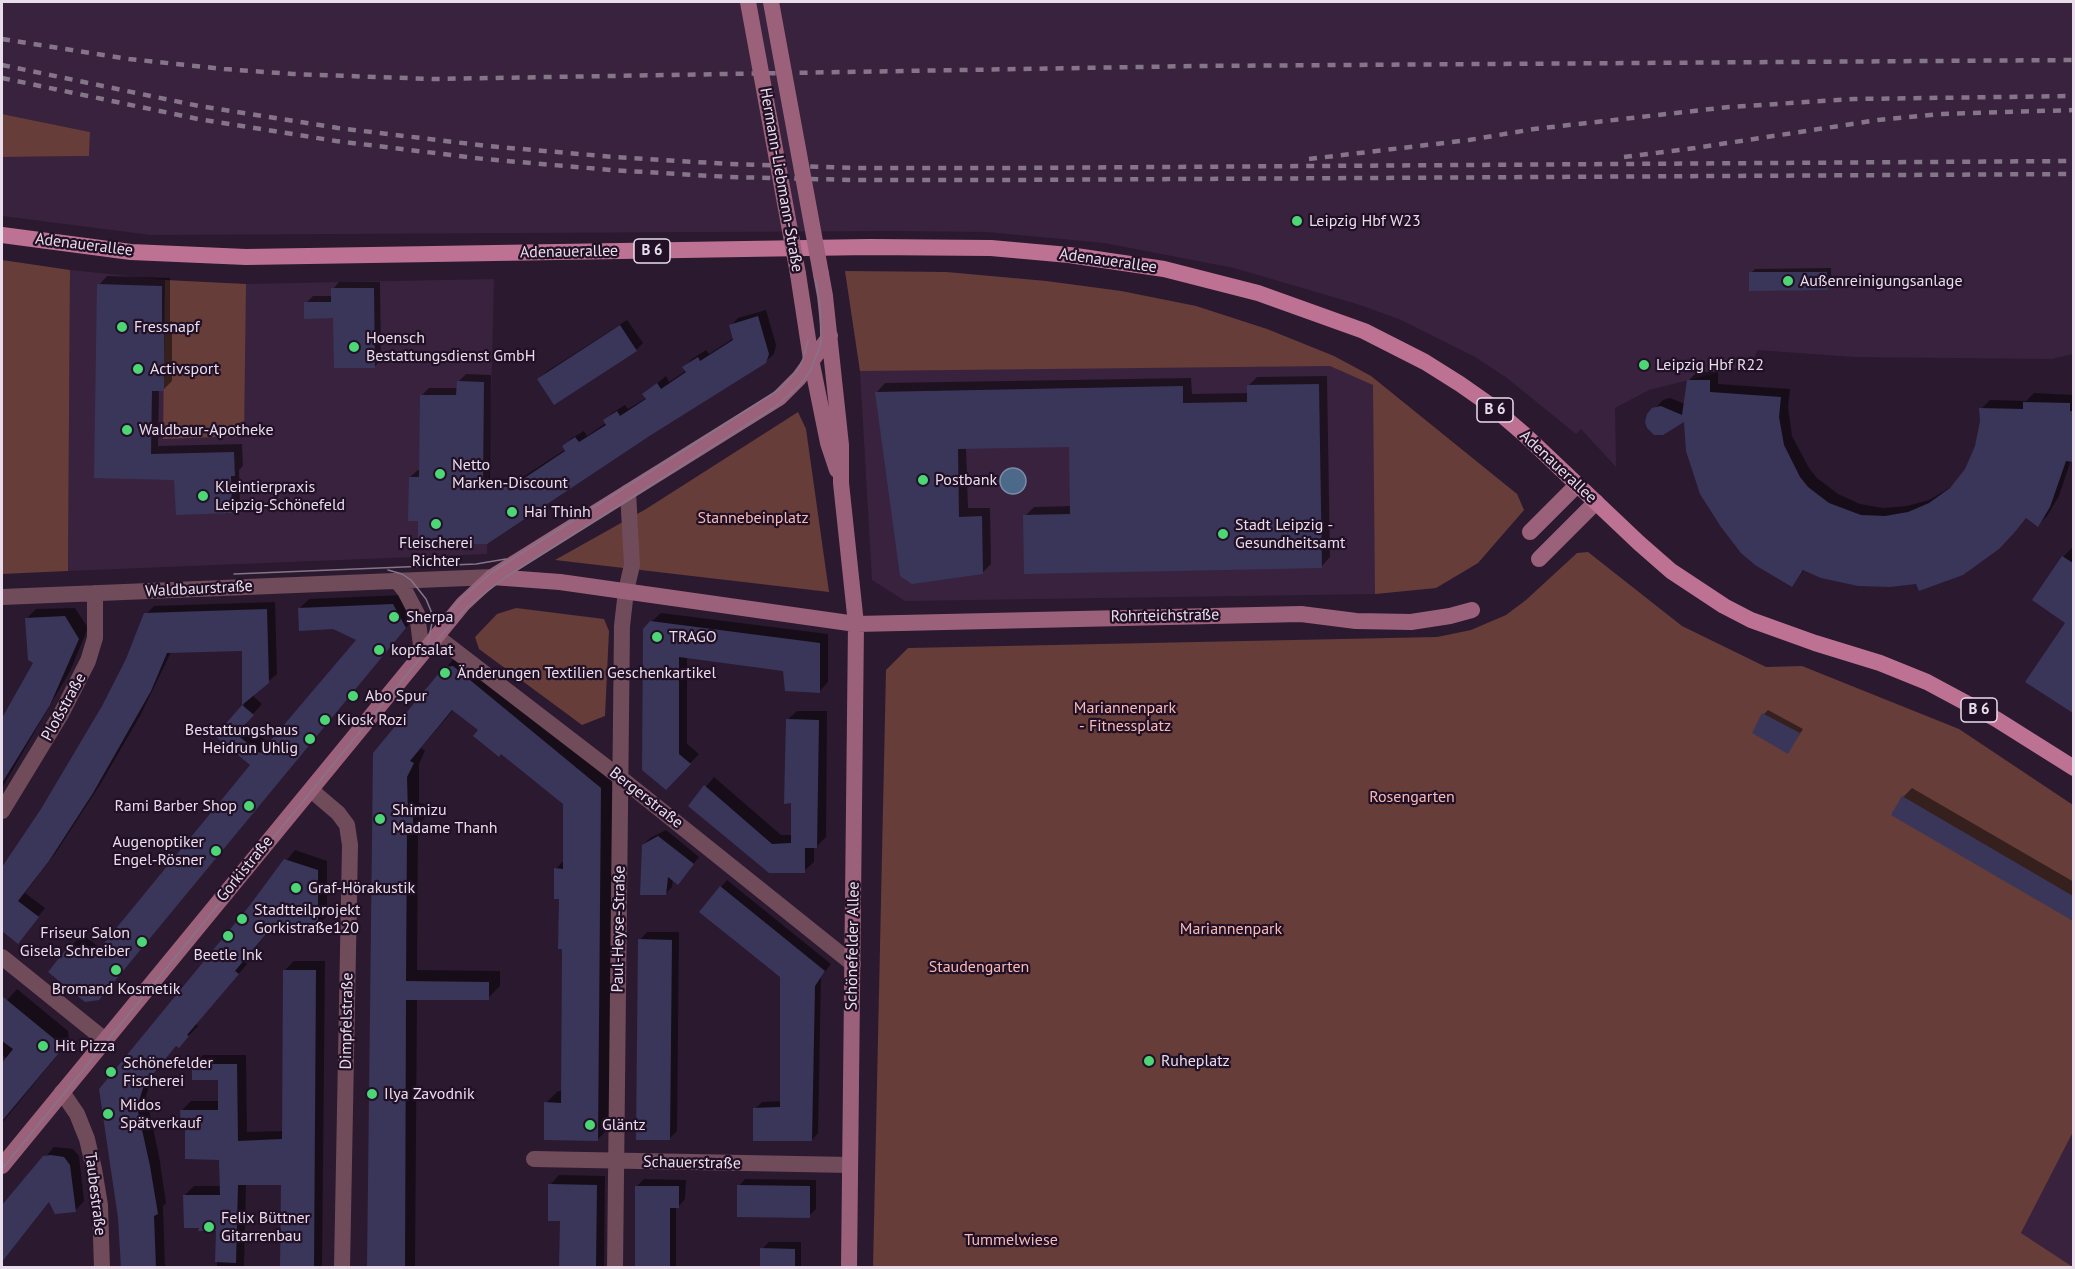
<!DOCTYPE html>
<meta charset="utf-8">
<style>
body{margin:0}
#map{position:relative;width:2075px;height:1269px;overflow:hidden;background:#2b1930;font-family:"PT Sans",sans-serif}
canvas{display:block}
.frame{position:absolute;inset:0;border:3px solid #e9ddec;pointer-events:none}
</style>
<div id="map">
<canvas width="2075" height="1269"></canvas>
<div class="frame"></div>
</div>
<script>
const g = document.querySelector('canvas').getContext('2d');
g.lineJoin = 'round';
function fillPath(path, color) { g.fillStyle = color; g.fill(path, 'evenodd'); }
const shape = rows => new Path2D(rows.map(r => 'M' + r).join(''));
function strokePath(path, color, width, dash) { g.strokeStyle = color; g.lineWidth = width; g.lineCap = dash ? 'butt' : 'round'; g.setLineDash(dash || []); g.stroke(path); }
function label(font, color, halo, rows, align = 'center') {
  g.font = font + ' "PT Sans",sans-serif'; g.lineWidth = 4.5; g.setLineDash([]); g.textBaseline = 'middle'; g.strokeStyle = halo; g.fillStyle = color; for (const [text, x, y, turn = 0] of rows) {
    g.save(); g.translate(x, y); g.rotate((+turn || 0) * Math.PI / 180); g.textAlign = isNaN(turn) ? turn : align; if (halo) g.strokeText(text, 0, 0); g.fillText(text, 0, 0); g.restore();
  }
}
fillPath(shape([
 [2,2,2073,2,2073,354,2052,359,1854,357,1757,350,1753,364,1649,390,1615,408,1616,467,1581,429,1576,434,1507,378,1475,357,1399,319,1357,304,1234,268,1104,243,987,232,893,231,151,235,2,216,2,157,89,156,90,132,2,114],
 [70,270,165,280,246,284,494,279,487,554,68,571],
 [845,271,946,272,1046,281,1121,291,1196,306,1267,329,1334,356,1371,376,1517,494,1524,510,1478,563,1436,588,1375,594,905,601,872,580,860,371],
 [2073,1132,2073,1267,2021,1233]
]), '#39223e');
fillPath(shape([
 [2,114,90,132,89,156,2,157],
 [2,260,70,270,68,571,2,574],
 [845,271,946,272,1046,281,1121,291,1196,306,1267,329,1334,356,1371,376,1517,494,1524,510,1478,563,1436,588,1375,594,1373,385,1330,366,860,371],
 [165,280,246,284,244,436,163,439],
 [798,412,806,429,829,592,555,560,646,509],
 [1588,552,1682,626,1766,667,1802,666,1959,729,2073,805,2073,1132,2021,1233,2073,1267,873,1268,886,670,908,648,1437,637,1471,630,1506,615,1526,600,1577,553],
 [516,608,604,619,609,631,605,716,582,725,479,649,475,637,497,614]
]), '#663d38');
const water = shape([
 '1000 481a13 13 0 1 1 26 0a13 13 0 1 1-26 0Z'
]);
fillPath(water, '#4c6989');
strokePath(water, '#7b8ca7', 1.5);
fillPath(shape([
 [1831,268,1831,284,1827,288,1751,273,1755,269],
 [107,276,170,278,170,322,172,321,172,381,163,390,159,390,158,446,242,444,243,466,239,470,240,503,231,512,176,478,95,477,99,285],
 [339,282,380,282,381,360,375,366,335,317,306,303,313,296,333,296,333,289],
 [766,310,776,345,774,354,765,362,650,434,487,543,420,519,410,477,418,470,421,470,421,396,429,388,458,388,458,382,466,374,491,375,490,479,520,479,566,449,564,446,572,438,584,431,587,436,606,423,605,421,612,413,625,405,628,409,646,398,644,394,666,376,669,382,687,370,684,367,692,359,706,350,709,354,734,338,731,326,738,318],
 [627,320,643,343,636,350,539,379,546,372],
 [1697,372,1718,372,1718,384,1790,389,1788,407,1792,436,1809,468,1817,478,1838,494,1860,504,1883,508,1907,506,1929,500,1951,487,1966,470,1977,446,1981,421,1981,409,1990,400,2026,401,2034,393,2074,395,2074,461,2071,460,2059,496,2047,516,2038,525,2027,517,1998,548,1917,582,1805,569,1792,585,1685,420,1649,415,1663,400,1670,398,1685,404,1688,381],
 [1327,376,1330,557,1321,567,1025,516,1034,507,1072,506,1071,445,966,447,968,508,990,508,991,564,982,573,876,393,885,383,1191,378,1192,394,1249,393,1248,386,1257,377],
 [2072,548,2074,548,2074,712,2028,682,2067,622,2034,600,2063,557],
 [403,595,415,617,99,999,50,971,82,934,101,949,252,765,218,736,244,706,243,649,171,652,141,714,101,783,57,851,25,893,45,908,18,942,2,929,2,869,22,842,83,743,127,660,146,614,154,606,275,602,277,674,252,695,262,704,245,723,270,744,358,640,299,609,309,599],
 [75,608,88,628,70,671,2,788,2,718,35,662,26,619,36,609],
 [661,613,828,634,828,682,819,692,785,670,687,657,687,744,699,754,675,779,651,622],
 [457,655,612,775,610,1127,598,1139,546,1103,558,1091,563,1091,564,947,560,897,556,869,564,860,564,803,454,709,421,748,425,751,419,764,419,803,425,804,425,818,418,825,417,970,500,971,500,986,488,998,417,998,415,1268,369,1268,374,753],
 [1768,710,1803,729,1788,752,1764,714],
 [797,711,827,711,826,837,817,846,814,846,814,862,804,871,690,806,714,777,781,835,792,835,793,802,787,720],
 [1912,788,2074,882,2074,920,1893,814,1903,797],
 [666,830,699,857,684,876,673,879,672,887,665,894,643,845,650,838],
 [295,850,327,861,327,916,317,926,273,926,244,961,247,964,196,1024,198,1026,179,1046,177,1044,153,1073,146,1096,159,1156,166,1203,163,1206,165,1268,122,1268,120,1218,100,1089],
 [727,880,831,964,821,977,818,1133,812,1140,755,1109,762,1102,782,1101,782,976,721,887],
 [647,932,679,932,677,1131,669,1139,640,940],
 [294,961,325,961,322,1268,282,1268,283,1183,246,1184,244,1268,217,1268,217,1229,184,1196,194,1186,222,1186,221,1158,187,1128,182,1110,191,1101,220,1101,220,1079,193,1065,203,1055,246,1055,247,1132,283,1131,285,970],
 [17,989,68,1031,69,1041,2,1123,2,1066,7,1059,2,1055,2,1006],
 [54,1147,73,1149,79,1156,84,1201,75,1211,50,1201,2,1262,2,1208],
 [559,1175,605,1176,604,1268,561,1268,562,1220,550,1185],
 [644,1179,686,1180,685,1199,679,1206,676,1206,676,1268,636,1268,637,1186],
 [745,1179,816,1180,816,1209,809,1216,739,1186],
 [769,1242,801,1242,801,1268,761,1268,762,1249],
 [47,1266,85,1266,85,1268,46,1268]
]), '#0007');
fillPath(shape([
 [1749,272,1827,272,1828,290,1749,291],
 [97,284,162,286,162,329,164,329,164,391,152,391,151,454,234,452,235,476,231,476,232,513,176,515,174,480,94,478],
 [331,288,374,288,375,368,334,368,333,318,304,319,304,302,331,302],
 [758,316,769,354,766,363,651,435,487,544,434,544,434,542,418,542,418,521,408,521,409,477,419,477,420,395,456,395,457,381,484,382,483,486,511,487,565,451,562,446,575,437,579,442,606,425,603,420,617,411,620,416,646,399,642,394,657,383,661,389,686,372,682,367,698,357,700,361,733,340,729,325],
 [620,325,637,351,554,405,537,379],
 [1687,380,1710,380,1710,392,1781,397,1779,417,1784,445,1800,477,1808,487,1829,503,1861,515,1885,516,1908,512,1929,503,1950,488,1965,469,1975,446,1980,421,1979,408,2023,409,2023,402,2070,403,2070,411,2073,411,2073,462,2066,461,2050,507,2038,527,2026,518,2014,533,1999,549,1963,575,1919,591,1916,584,1890,587,1858,586,1821,578,1803,570,1792,587,1755,565,1741,553,1721,527,1700,494,1686,451,1684,422,1663,435,1654,435,1647,428,1645,422,1647,414,1652,408,1661,406,1682,415],
 [1319,384,1322,568,1024,574,1023,515,1070,514,1069,447,958,449,959,517,982,516,983,574,912,584,900,576,875,392,1183,386,1183,403,1247,402,1247,385],
 [2062,556,2073,563,2073,713,2025,682,2065,623,2032,600],
 [393,604,406,628,99,1000,85,1002,48,972,71,943,91,959,250,765,215,736,242,705,254,715,236,734,260,753,356,640,333,629,299,631,298,608],
 [267,609,269,683,242,705,242,651,167,653,151,691,93,793,49,861,18,901,39,917,18,944,2,931,2,867,41,809,102,706,126,659,144,613],
 [65,616,79,639,50,705,2,783,2,718,33,663,28,660,25,618],
 [650,621,820,643,820,693,785,691,783,671,679,657,679,754,691,764,666,790,642,770,643,629],
 [453,666,601,788,598,1141,544,1140,544,1102,561,1103,562,949,558,949,559,899,554,899,554,868,563,869,563,804,501,754,499,757,473,736,478,730,452,710,410,761,414,763,407,777,408,815,413,815,413,831,407,831,406,981,489,982,489,1000,406,1000,405,1268,367,1268,373,753,444,667],
 [1762,713,1800,733,1788,754,1752,733],
 [786,719,819,720,817,848,805,848,805,873,769,873,688,806,704,785,772,844,791,843,791,803,784,804],
 [1902,796,2073,896,2073,921,1891,815],
 [658,836,694,864,678,885,668,877,666,895,640,895,642,845],
 [284,859,318,870,318,928,271,928,235,971,239,974,187,1035,189,1036,179,1048,176,1046,144,1085,137,1107,150,1166,158,1214,154,1216,156,1268,121,1268,118,1218,99,1089,250,905],
 [720,886,825,971,815,986,812,1141,753,1141,753,1108,780,1107,780,977,699,912],
 [638,939,672,940,670,1140,636,1140],
 [283,970,316,970,314,1268,280,1268,281,1185,238,1185,236,1263,215,1262,216,1231,198,1231,199,1228,184,1228,183,1195,220,1195,219,1160,185,1159,185,1129,181,1129,180,1110,218,1110,218,1080,192,1080,192,1064,237,1064,238,1141,282,1139],
 [2,996,58,1042,59,1053,2,1121,2,1063,13,1049,2,1041],
 [51,1155,64,1157,70,1165,76,1212,55,1214,49,1202,2,1262,2,1205,43,1156],
 [548,1184,597,1185,596,1268,559,1268,560,1221,548,1221],
 [737,1185,810,1186,810,1218,737,1217],
 [635,1186,679,1186,679,1208,670,1208,670,1268,635,1268],
 [760,1248,795,1249,795,1268,760,1268]
]), '#39365a');
strokePath(shape([
 [397,581,405,591,417,614,422,653],
 [2,597,492,577],
 [436,636,622,779,853,964],
 [311,790,338,813,347,825,350,845,342,1268],
 [2,811,61,714,88,661,95,638,95,593],
 [2,957,105,1040],
 [62,1092,77,1114,87,1139,94,1169,100,1205,102,1268],
 [534,1159,850,1165],
 [615,1268,622,626,626,591,632,565,628,492]
]), '#704b5a', 16);
strokePath(shape([
 [798,274,811,359,828,443,837,470],
 [821,274,825,296,841,445,841,483,856,624,849,1268],
 [1530,532,1577,485],
 [1539,559,1596,502],
 [492,577,560,582,856,624,1301,614,1356,621,1411,622,1450,616,1472,610],
 [2,1166,463,604,492,577,779,398,799,378,830,336]
]), '#9c617a', 16);
strokePath(shape([
 [2,235,131,252,246,257,869,247,991,248,1069,255,1164,269,1258,293,1364,331,1425,362,1460,384,1490,405,1525,435,1639,543,1671,571,1724,606,1751,620,1815,643,1880,663,1927,682,1996,719,2074,768]
]), '#be7293', 16);
strokePath(shape([
 [388,570,402,574,411,580,426,599,431,611,432,623,427,647],
 [234,574,476,564,506,559],
 [444,618,462,598,492,572,780,389,797,371,803,359,808,341],
 [2,1169,418,661,468,606,506,577,775,407,799,386,810,372,821,343,820,305,766,2]
]), '#857589', 1.5);
strokePath(shape([
 [2,39,129,59,224,69,293,74,433,79,1197,66,2074,60],
 [2,65,199,106,338,128,487,146,614,157,729,164,855,168,1011,168,2074,161],
 [2,78,198,119,336,141,484,159,611,170,729,177,852,180,1012,180,2074,174],
 [1624,157,1695,148,1878,120,1941,114,2074,110],
 [1309,159,1469,140,1534,129,1729,107,1854,99,2074,96]
]), '#857589', 4.5, [8, 8]);
strokePath(shape([
 [748,2,798,274],
 [771,2,821,274]
]), '#9c617a', 16);
for (const [x, y, r, color] of [
 [1297,221,6,"#4cd676"],
 [1788,281,6,"#4cd676"],
 [122,327,6,"#4cd676"],
 [354,347,6,"#4cd676"],
 [1644,365,6,"#4cd676"],
 [138,369,6,"#4cd676"],
 [127,430,6,"#4cd676"],
 [440,474,6,"#4cd676"],
 [923,480,6,"#4cd676"],
 [203,496,6,"#4cd676"],
 [512,512,6,"#4cd676"],
 [436,524,6,"#4cd676"],
 [1223,534,6,"#4cd676"],
 [394,617,6,"#4cd676"],
 [657,637,6,"#4cd676"],
 [379,650,6,"#4cd676"],
 [445,673,6,"#4cd676"],
 [353,696,6,"#4cd676"],
 [325,720,6,"#4cd676"],
 [310,739,6,"#4cd676"],
 [249,806,6,"#4cd676"],
 [380,819,6,"#4cd676"],
 [216,851,6,"#4cd676"],
 [296,888,6,"#4cd676"],
 [242,919,6,"#4cd676"],
 [228,936,6,"#4cd676"],
 [142,942,6,"#4cd676"],
 [116,970,6,"#4cd676"],
 [43,1046,6,"#4cd676"],
 [1149,1061,6,"#4cd676"],
 [111,1072,6,"#4cd676"],
 [372,1094,6,"#4cd676"],
 [108,1114,6,"#4cd676"],
 [590,1125,6,"#4cd676"],
 [209,1227,6,"#4cd676"]
]) { const dot = new Path2D(); dot.arc(x, y, r, 0, 2 * Math.PI); g.fillStyle = color; g.fill(dot); strokePath(dot, '#221026', 2); }
for (const [x, y, w] of [
 [652,251,36],
 [1495,410,36],
 [1979,710,36]
]) { const box = new Path2D(); box.roundRect(x - w / 2, y - 12, w, 24, 4.5); g.fillStyle = '#221026'; g.fill(box); strokePath(box, '#e9ddec', 1.5); }
label('bold 15px', '#e9ddec', null, [
 ["B 6",652,251],
 ["B 6",1495,410],
 ["B 6",1979,710]
]);
label('16px', '#e9ddec', '#221026', [
 ["Hermann-Liebmann-Straße",781,180,80],
 ["Adenauerallee",84,245,7],
 ["Adenauerallee",569,252,-1],
 ["Adenauerallee",1108,261,8],
 ["Adenauerallee",1558,467,43],
 ["Waldbaurstraße",199,589,-3],
 ["Rohrteichstraße",1165,616,-1],
 ["Ploßstraße",64,707,-61],
 ["Bergerstraße",646,798,38],
 ["Gorkistraße",245,869,-51],
 ["Paul-Heyse-Straße",619,929,-89],
 ["Schönefelder Allee",853,946,-89],
 ["Dimpfelstraße",347,1021,-89],
 ["Schauerstraße",692,1163,1],
 ["Taubestraße",95,1194,83]
]);
label('16px', '#e9ddec', '#221026', [
 ["Leipzig Hbf W23",1309,221],
 ["Außenreinigungsanlage",1800,281],
 ["Fressnapf",134,327],
 ["Hoensch",366,338],
 ["Bestattungsdienst GmbH",366,356],
 ["Leipzig Hbf R22",1656,365],
 ["Activsport",150,369],
 ["Waldbaur-Apotheke",139,430],
 ["Netto",452,465],
 ["Marken-Discount",452,483],
 ["Postbank",935,480],
 ["Kleintierpraxis",215,487],
 ["Leipzig-Schönefeld",215,505],
 ["Hai Thinh",524,512],
 ["Stadt Leipzig -",1235,525],
 ["Gesundheitsamt",1235,543],
 ["Fleischerei",436,543,"center"],
 ["Richter",436,561,"center"],
 ["Sherpa",406,617],
 ["TRAGO",669,637],
 ["kopfsalat",391,650],
 ["Änderungen Textilien Geschenkartikel",457,673],
 ["Abo Spur",365,696],
 ["Kiosk Rozi",337,720],
 ["Bestattungshaus",298,730,"right"],
 ["Heidrun Uhlig",298,748,"right"],
 ["Rami Barber Shop",237,806,"right"],
 ["Shimizu",392,810],
 ["Madame Thanh",392,828],
 ["Augenoptiker",204,842,"right"],
 ["Engel-Rösner",204,860,"right"],
 ["Graf-Hörakustik",308,888],
 ["Stadtteilprojekt",254,910],
 ["Gorkistraße120",254,928],
 ["Friseur Salon",130,933,"right"],
 ["Gisela Schreiber",130,951,"right"],
 ["Beetle Ink",228,955,"center"],
 ["Bromand Kosmetik",116,989,"center"],
 ["Hit Pizza",55,1046],
 ["Ruheplatz",1161,1061],
 ["Schönefelder",123,1063],
 ["Fischerei",123,1081],
 ["Ilya Zavodnik",384,1094],
 ["Midos",120,1105],
 ["Spätverkauf",120,1123],
 ["Gläntz",602,1125],
 ["Felix Büttner",221,1218],
 ["Gitarrenbau",221,1236]
], 'left');
label('16px', '#f9bbb3', '#221026', [
 ["Stannebeinplatz",753,518],
 ["Mariannenpark",1125,708],
 ["- Fitnessplatz",1125,726],
 ["Rosengarten",1412,797],
 ["Mariannenpark",1231,929],
 ["Staudengarten",979,967],
 ["Tummelwiese",1011,1240]
]);
</script>
